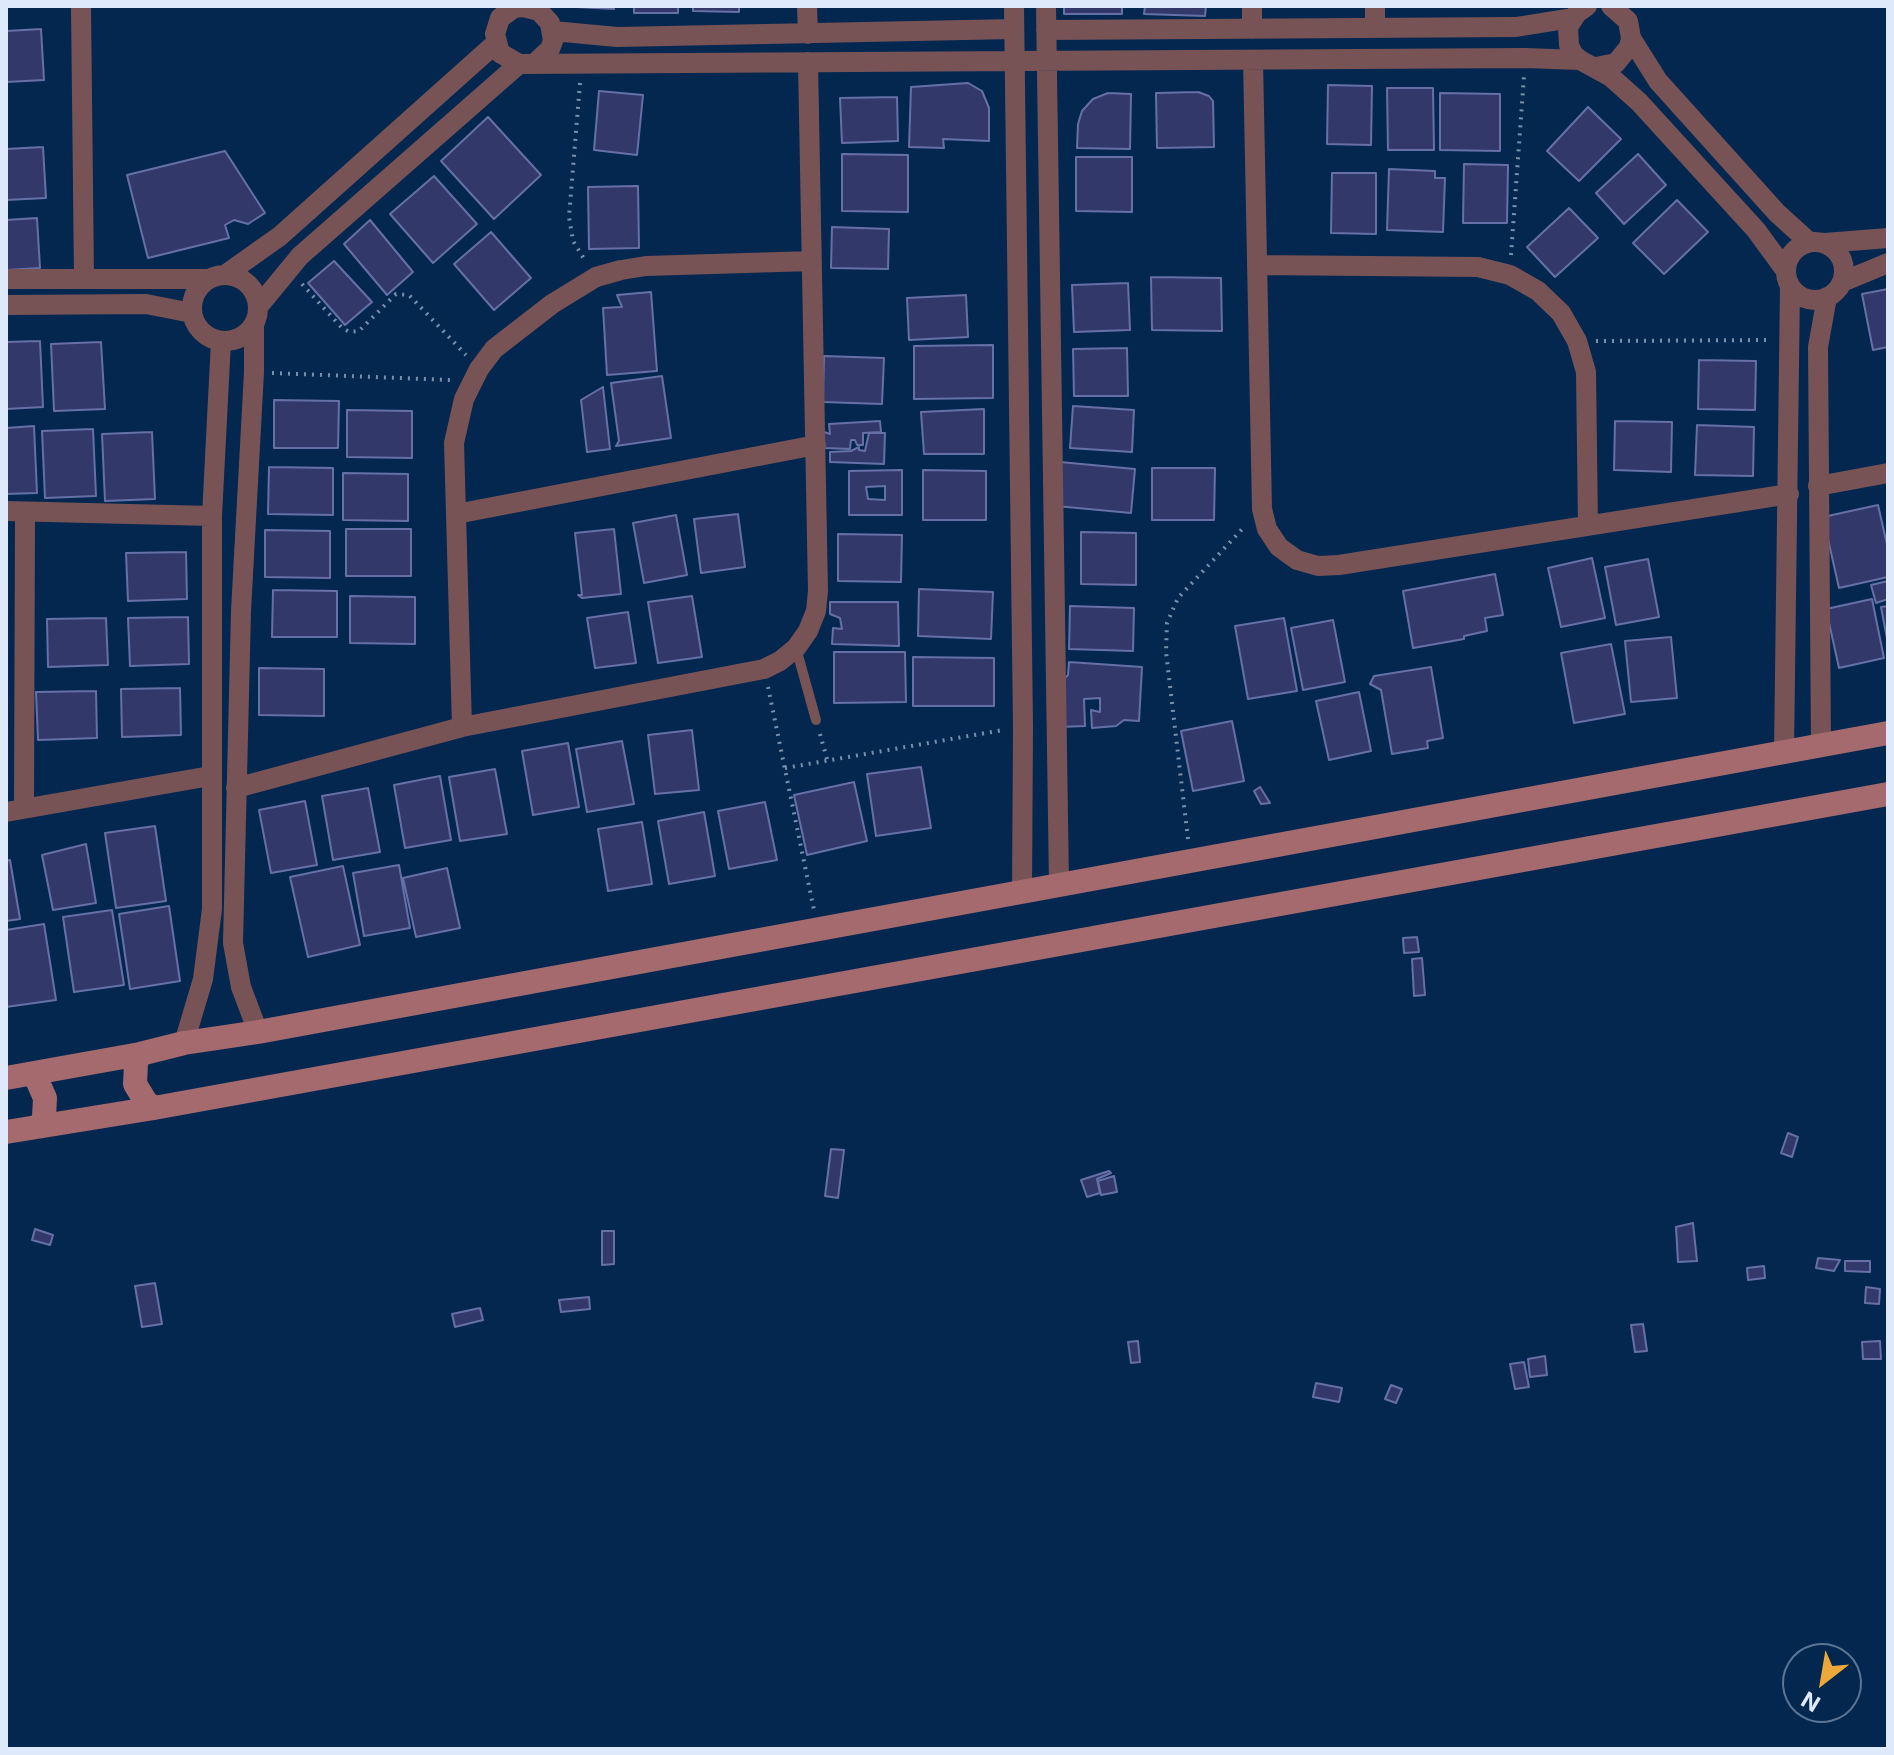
<!DOCTYPE html>
<style>
body{margin:0}
#map{position:relative;width:1894px;height:1755px;overflow:hidden;background:#042750;font-family:Inter,sans-serif}
canvas{display:block}
.frame{position:absolute;inset:0;border:8px solid #deeafb;pointer-events:none}
.north{position:absolute;left:1782px;top:1643px;width:80px;height:80px;box-sizing:border-box;background:#042750;border:2px solid #5b7594;border-radius:50%;rotate:211deg;font-size:22px;font-weight:700;line-height:32px;text-align:center;color:#deeafb}
.north::after{content:'';display:block;margin:auto;width:28px;height:36px;background:#eca93a;clip-path:polygon(50% 0,100% 100%,50% 72%,0 100%)}
</style>
<div id="map">
<canvas width="1894" height="1755"></canvas>
<div class="frame"></div>
<div class="north">N</div>
</div>
<script>
const g = document.querySelector('canvas').getContext('2d');
g.lineJoin = 'round';
function fillPath(path, color) { g.fillStyle = color; g.fill(path, 'evenodd'); }
const shape = rows => new Path2D(rows.map(r => 'M' + r).join(''));
function strokePath(path, color, width, dash) { g.strokeStyle = color; g.lineWidth = width; g.lineCap = dash ? 'butt' : 'round'; g.setLineDash(dash || []); g.stroke(path); }
const building = shape([
 [557,6,614,6,614,9,557,6],
 [634,6,678,6,678,13,634,13,634,6],
 [693,6,739,6,739,12,693,11,693,6],
 [1064,6,1122,6,1122,14,1064,14,1064,6],
 [1145,6,1206,6,1205,16,1144,14,1145,6],
 [41,29,44,80,6,82,6,31,41,29],
 [968,83,982,91,989,108,989,141,943,139,944,148,909,147,911,87,968,83],
 [1328,85,1372,86,1371,145,1327,144,1328,85],
 [1387,88,1433,88,1434,150,1388,150,1387,88],
 [599,91,643,95,637,155,594,150,599,91],
 [1198,92,1209,96,1213,101,1214,147,1157,148,1156,93,1198,92],
 [1108,93,1131,94,1130,149,1077,148,1078,124,1082,111,1093,99,1108,93],
 [1440,93,1500,94,1500,151,1440,150,1440,93],
 [897,97,898,141,842,143,840,98,897,97],
 [1588,107,1621,139,1579,181,1547,151,1588,107],
 [488,117,541,175,494,219,441,161,488,117],
 [43,147,46,198,6,200,6,149,43,147],
 [225,151,265,213,248,224,234,220,225,225,229,238,148,258,127,175,225,151],
 [842,154,908,155,908,212,842,211,842,154],
 [1638,154,1666,185,1624,224,1596,193,1638,154],
 [1076,157,1132,157,1132,212,1076,211,1076,157],
 [1464,164,1508,165,1507,223,1463,223,1464,164],
 [1389,169,1435,171,1435,178,1445,178,1443,232,1387,230,1389,169],
 [1332,173,1376,173,1376,234,1331,233,1332,173],
 [434,176,477,224,433,263,390,214,434,176],
 [638,186,639,248,589,249,588,187,638,186],
 [1677,200,1708,232,1664,274,1633,243,1677,200],
 [1569,208,1598,238,1555,277,1527,247,1569,208],
 [37,218,40,268,6,270,6,220,37,218],
 [370,220,413,272,387,295,344,244,370,220],
 [832,227,889,229,888,269,831,268,832,227],
 [491,232,531,278,494,310,454,264,491,232],
 [334,261,372,302,345,325,308,283,334,261],
 [1151,277,1221,278,1222,331,1152,330,1151,277],
 [1128,283,1130,330,1074,332,1072,285,1128,283],
 [1888,289,1888,347,1873,350,1862,294,1888,289],
 [651,292,657,371,607,375,603,308,622,307,617,295,651,292],
 [966,295,968,337,909,340,907,298,966,295],
 [40,341,43,407,6,409,6,342,40,341],
 [101,342,105,409,54,411,51,344,101,342],
 [993,345,993,398,914,399,914,346,993,345],
 [1127,348,1128,396,1074,396,1073,349,1127,348],
 [824,356,884,358,882,404,823,402,824,356],
 [1699,360,1756,361,1755,410,1698,409,1699,360],
 [662,376,671,438,616,446,619,441,611,383,662,376],
 [603,387,610,449,587,452,581,400,603,387],
 [274,400,339,401,338,448,274,448,274,400],
 [1073,406,1134,410,1132,452,1070,448,1073,406],
 [984,409,984,454,924,454,921,412,984,409],
 [347,410,412,411,412,458,347,457,347,410],
 [880,421,881,432,863,433,863,445,857,445,855,440,851,440,850,449,824,448,824,432,830,434,829,424,880,421],
 [1615,421,1672,422,1671,472,1614,470,1615,421],
 [1697,425,1754,427,1753,476,1695,475,1697,425],
 [34,426,37,493,6,494,6,428,34,426],
 [93,429,96,496,45,498,42,431,93,429],
 [152,432,155,499,105,501,102,434,152,432],
 [869,433,885,433,884,464,830,462,830,452,851,451,859,447,859,450,865,451,869,433],
 [1060,462,1135,469,1131,513,1056,506,1060,462],
 [269,467,333,468,333,515,268,514,269,467],
 [1152,468,1215,468,1214,520,1152,520,1152,468],
 [902,470,902,515,849,515,849,471,902,470],
 [885,486,885,500,868,499,866,487,885,486],
 [923,470,986,471,986,520,923,520,923,470],
 [343,473,408,474,408,521,343,520,343,473],
 [1878,505,1888,549,1888,577,1839,588,1823,517,1878,505],
 [738,514,745,567,701,573,694,519,738,514],
 [676,515,687,575,644,583,633,523,676,515],
 [346,529,411,529,411,576,346,576,346,529],
 [614,529,621,594,582,598,578,595,582,595,575,533,614,529],
 [265,530,330,531,330,578,265,577,265,530],
 [1081,532,1136,533,1136,585,1081,584,1081,532],
 [838,534,902,535,901,582,838,581,838,534],
 [186,552,187,599,128,601,126,553,186,552],
 [1592,558,1605,618,1561,627,1548,568,1592,558],
 [1648,559,1659,617,1616,625,1605,567,1648,559],
 [1495,574,1503,615,1485,618,1487,631,1464,636,1464,639,1413,648,1403,591,1495,574],
 [1888,581,1888,599,1876,603,1871,585,1888,581],
 [919,589,993,592,991,639,918,636,919,589],
 [273,590,337,591,337,637,272,637,273,590],
 [350,596,415,597,415,644,350,643,350,596],
 [692,596,702,657,658,663,648,602,692,596],
 [1872,599,1884,658,1839,668,1826,609,1872,599],
 [830,602,898,602,899,646,832,644,833,628,842,629,840,618,830,614,830,602],
 [1070,606,1134,608,1133,651,1069,649,1070,606],
 [1888,606,1888,644,1881,607,1888,606],
 [628,612,636,663,595,668,587,618,628,612],
 [188,617,189,664,130,666,128,618,188,617],
 [106,618,108,665,48,667,47,619,106,618],
 [1284,618,1297,691,1248,699,1235,626,1284,618],
 [1333,620,1345,682,1303,690,1291,628,1333,620],
 [1671,637,1677,698,1631,702,1625,641,1671,637],
 [1611,644,1625,714,1574,723,1561,653,1611,644],
 [834,652,905,652,906,702,834,703,834,652],
 [913,657,994,658,994,706,913,706,913,657],
 [1069,662,1142,667,1139,721,1124,720,1116,726,1092,728,1091,710,1100,712,1100,698,1084,699,1085,726,1060,727,1059,684,1068,675,1069,662],
 [1431,667,1443,738,1427,741,1428,748,1392,754,1381,690,1370,684,1374,676,1431,667],
 [259,668,324,669,324,716,259,715,259,668],
 [180,688,181,735,122,737,121,689,180,688],
 [96,691,97,738,38,740,36,692,96,691],
 [1359,692,1371,751,1329,760,1316,701,1359,692],
 [1232,721,1244,781,1193,791,1181,731,1232,721],
 [692,730,699,790,655,794,648,735,692,730],
 [622,741,634,804,587,812,576,749,622,741],
 [568,743,579,807,533,815,522,751,568,743],
 [921,767,931,828,876,836,867,774,921,767],
 [495,769,507,834,460,841,449,777,495,769],
 [440,776,451,840,405,848,394,785,440,776],
 [854,782,867,841,807,855,794,795,854,782],
 [1260,787,1270,803,1261,804,1254,791,1260,787],
 [368,788,380,852,333,860,322,796,368,788],
 [305,801,317,865,271,873,259,810,305,801],
 [765,802,777,860,729,869,718,811,765,802],
 [704,812,715,876,669,884,658,821,704,812],
 [642,822,652,884,608,891,598,829,642,822],
 [155,826,166,901,116,908,105,833,155,826],
 [86,844,96,903,53,910,42,855,86,844],
 [10,860,20,919,6,921,6,861,10,860],
 [399,865,410,928,364,936,353,873,399,865],
 [343,866,360,945,308,957,290,877,343,866],
 [447,868,460,928,416,937,403,878,447,868],
 [169,906,180,981,130,989,119,914,169,906],
 [112,910,124,985,74,992,63,917,112,910],
 [44,924,56,1000,6,1007,6,930,44,924],
 [1417,937,1419,952,1404,953,1403,938,1417,937],
 [1422,958,1425,995,1414,996,1412,959,1422,958],
 [1788,1133,1798,1137,1792,1157,1781,1153,1788,1133],
 [831,1149,844,1150,838,1198,825,1196,831,1149],
 [1109,1171,1111,1173,1097,1179,1100,1193,1087,1197,1081,1180,1109,1171],
 [1114,1176,1117,1192,1101,1195,1098,1181,1114,1176],
 [1693,1223,1697,1261,1678,1262,1676,1227,1693,1223],
 [35,1229,53,1235,50,1245,32,1240,35,1229],
 [602,1231,614,1231,614,1264,602,1265,602,1231],
 [1818,1258,1840,1260,1834,1271,1816,1268,1818,1258],
 [1845,1261,1870,1261,1870,1272,1845,1271,1845,1261],
 [1764,1266,1765,1278,1748,1280,1747,1268,1764,1266],
 [155,1283,162,1324,142,1327,135,1286,155,1283],
 [1866,1287,1880,1289,1879,1304,1865,1303,1866,1287],
 [589,1297,590,1309,561,1312,559,1300,589,1297],
 [480,1308,483,1320,455,1327,452,1314,480,1308],
 [1643,1324,1647,1351,1635,1352,1631,1325,1643,1324],
 [1138,1341,1140,1362,1131,1363,1128,1342,1138,1341],
 [1880,1341,1881,1359,1863,1359,1862,1342,1880,1341],
 [1545,1356,1547,1375,1530,1377,1528,1359,1545,1356],
 [1524,1362,1529,1387,1515,1389,1510,1364,1524,1362],
 [1316,1383,1342,1388,1339,1402,1313,1397,1316,1383],
 [1391,1385,1402,1389,1396,1403,1385,1399,1391,1385]
]);
fillPath(building, '#32396a');
strokePath(building, '#6670a7', 2);
strokePath(shape([
 [580,83,569,217,573,241,586,262],
 [1511,255,1524,76],
 [302,284,342,328,350,332,359,331,396,294,409,295,466,355],
 [1596,341,1771,340],
 [272,373,451,380],
 [768,687,814,910],
 [820,734,827,759],
 [785,768,1003,730],
 [1188,839,1166,652,1167,623,1178,598,1245,526]
]), '#7990ac', 4, [2, 6]);
strokePath(shape([
 [796,648,816,720]
]), '#785355', 10);
strokePath(shape([
 [81,6,84,278],
 [807,6,808,34],
 [1014,6,1023,727,1022,892],
 [1046,6,1059,885],
 [1252,6,1252,29],
 [1375,6,1375,28],
 [1587,6,1577,13,1568,27,1569,45,1573,54,1580,60,1611,77,1639,102,1756,230,1786,271],
 [1046,30,1516,27,1572,18],
 [553,31,617,37,1014,29],
 [1631,38,1658,81,1777,213,1809,242],
 [1253,60,1262,509,1267,529,1279,547,1297,560,1318,566,1339,565,1789,494],
 [536,62,550,49,553,41,550,23,539,11,523,7,514,8,500,18,495,34,500,53,519,64,1525,58,1580,60],
 [1596,67,1616,63,1629,47,1631,38,1628,21,1611,6],
 '1786 271a29 29 0 1 1 58 0a29 29 0 1 1-58 0Z',
 [1825,243,1888,238],
 [1257,265,1478,267,1510,275,1538,291,1561,313,1577,341,1586,372,1588,526],
 [225,275,280,236,496,43],
 '192 308a33 33 0 1 1 66 0a33 33 0 1 1-66 0Z',
 [6,279,209,279],
 [1842,282,1888,263],
 [6,305,146,304,192,313],
 [258,307,300,256,519,64],
 [254,324,254,372,241,611,233,943,241,987,258,1032],
 [1818,486,1888,473],
 [6,511,212,516],
 [456,514,816,445],
 [462,727,454,443,464,399,479,369,494,349,552,304,596,277,621,270,646,266,812,261],
 [1821,746,1818,347,1827,297],
 [1784,752,1790,286],
 [236,788,462,727,764,669,780,661,796,648,808,631,816,611,818,591,808,62],
 [24,808,25,512],
 [6,812,210,776],
 [184,1043,203,979,212,909,212,516,221,341]
]), '#785355', 20);
strokePath(shape([
 [140,1054,136,1063,135,1084,146,1102,154,1108],
 [30,1074,37,1080,45,1098,44,1117,40,1126],
 [6,1078,140,1054,184,1043,258,1032,1888,733],
 [6,1132,154,1108,1888,794]
]), '#a46a6e', 24);
</script>
